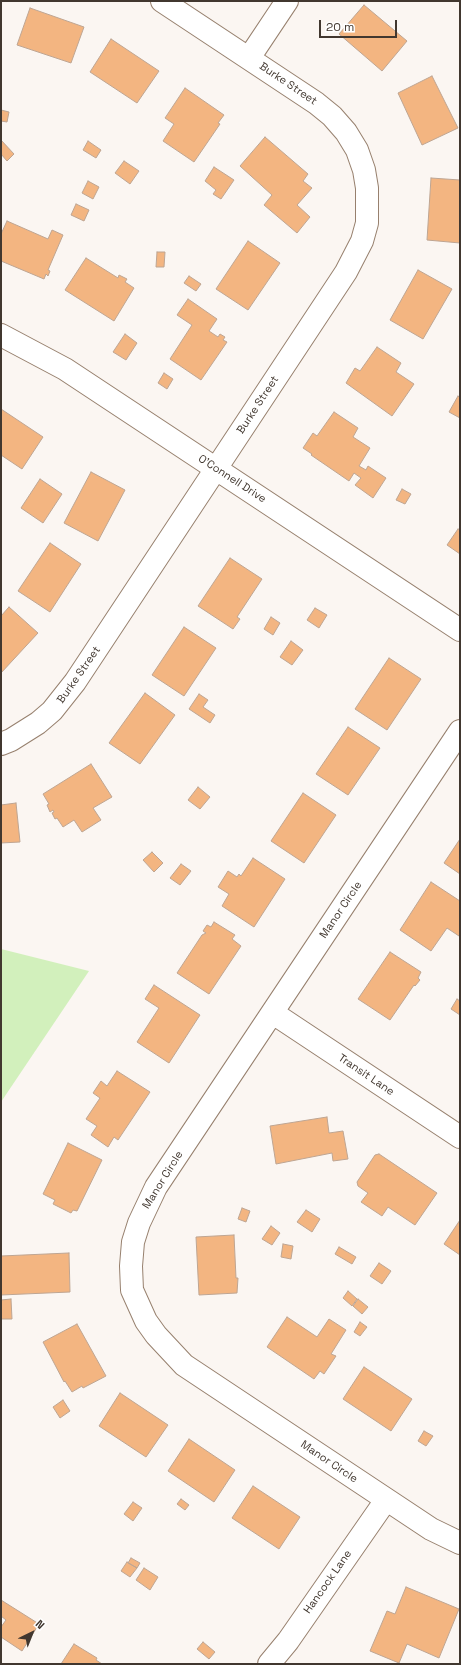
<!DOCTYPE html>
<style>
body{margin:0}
#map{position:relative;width:461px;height:1665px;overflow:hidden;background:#fbf6f2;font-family:"Space Grotesk",sans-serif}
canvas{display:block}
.frame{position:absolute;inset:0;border:2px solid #41372f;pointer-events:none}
.north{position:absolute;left:12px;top:1613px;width:40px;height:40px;-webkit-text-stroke:3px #fff;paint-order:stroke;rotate:43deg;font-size:11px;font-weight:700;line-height:16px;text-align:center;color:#41372f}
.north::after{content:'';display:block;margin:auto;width:14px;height:18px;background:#41372f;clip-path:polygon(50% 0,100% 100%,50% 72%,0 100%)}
.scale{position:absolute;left:319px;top:20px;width:78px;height:18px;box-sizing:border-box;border:2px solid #41372f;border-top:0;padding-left:5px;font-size:12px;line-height:14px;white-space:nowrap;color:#41372f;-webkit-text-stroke:3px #fff;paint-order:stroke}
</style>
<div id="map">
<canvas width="461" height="1665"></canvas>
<div class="frame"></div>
<div class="north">N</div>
<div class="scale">20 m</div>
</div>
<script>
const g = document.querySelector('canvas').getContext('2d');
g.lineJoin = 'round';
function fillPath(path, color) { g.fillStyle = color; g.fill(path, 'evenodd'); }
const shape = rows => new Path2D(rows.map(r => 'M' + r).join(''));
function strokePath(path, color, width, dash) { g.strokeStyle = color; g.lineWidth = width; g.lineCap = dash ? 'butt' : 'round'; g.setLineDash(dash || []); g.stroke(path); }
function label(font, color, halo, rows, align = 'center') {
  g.font = font + ' "Space Grotesk",sans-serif'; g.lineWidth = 4; g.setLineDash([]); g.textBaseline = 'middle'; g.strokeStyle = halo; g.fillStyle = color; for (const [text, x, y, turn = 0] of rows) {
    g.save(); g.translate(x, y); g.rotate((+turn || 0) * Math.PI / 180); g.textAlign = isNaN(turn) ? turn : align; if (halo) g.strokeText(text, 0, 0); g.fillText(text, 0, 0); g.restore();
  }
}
fillPath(shape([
 [1,949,89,971,1,1102]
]), '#d2f0bc');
const building = shape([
 [364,5,407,41,382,71,339,34,364,5],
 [30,8,84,27,71,63,17,45,30,8],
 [111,39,159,71,137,103,90,72,111,39],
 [432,76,458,128,422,145,398,93,432,76],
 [185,88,224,115,218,123,220,124,194,162,163,141,174,124,165,118,185,88],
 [1,110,9,112,7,122,1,121,1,110],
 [265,137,308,174,303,181,312,188,297,205,310,217,297,233,264,205,272,195,240,166,265,137],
 [1,140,14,154,7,161,1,154,1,140],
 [88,141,101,150,96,158,83,150,88,141],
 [124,161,139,171,130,184,115,173,124,161],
 [214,167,234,180,221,199,213,194,216,190,205,181,214,167],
 [431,178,460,180,460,243,427,240,431,178],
 [88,181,99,187,93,199,82,193,88,181],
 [76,204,89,210,84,221,71,215,76,204],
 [7,221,48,239,52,230,63,235,48,270,50,271,48,276,46,274,44,279,1,261,1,234,7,221],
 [248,241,280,263,248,310,216,289,248,241],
 [157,252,165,252,164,267,156,267,157,252],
 [86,258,118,278,119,275,127,279,125,282,134,288,114,321,65,290,86,258],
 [418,270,452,289,423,339,390,320,418,270],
 [189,276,201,284,196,291,184,283,189,276],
 [188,299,217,319,209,331,218,337,220,334,225,337,223,340,227,342,201,380,170,359,192,325,177,315,188,299],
 [125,334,137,343,126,360,113,352,125,334],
 [377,347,401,363,396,372,414,384,392,416,346,383,355,368,360,371,377,347],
 [164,373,173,379,167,389,158,383,164,373],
 [458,396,460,398,460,418,449,412,458,396],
 [1,409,43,437,22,469,1,455,1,409],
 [334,412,358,428,353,437,370,448,359,466,366,470,368,466,386,478,373,498,355,485,361,478,354,473,349,481,311,455,312,454,303,448,313,433,317,436,334,412],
 [91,472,125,490,98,541,64,523,91,472],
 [40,479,62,494,43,523,21,508,40,479],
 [402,489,411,494,405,504,396,500,402,489],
 [458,529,460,530,460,554,447,545,458,529],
 [50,543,81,564,50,612,18,591,50,543],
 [230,558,262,579,237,617,240,619,233,629,198,606,230,558],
 [9,607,38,633,1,673,1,616,9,607],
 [315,608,327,615,319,628,307,620,315,608],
 [271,617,280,623,273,635,264,629,271,617],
 [184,627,216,648,184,696,152,675,184,627],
 [291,641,303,650,292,665,280,657,291,641],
 [389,658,421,679,387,730,355,709,389,658],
 [145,693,175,715,140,764,109,743,145,693],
 [199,694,208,700,203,707,215,715,210,723,189,709,199,694],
 [348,727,380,748,348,795,316,774,348,727],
 [91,764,112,797,93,808,101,820,82,832,74,820,63,827,57,818,55,819,52,813,54,812,53,810,50,812,47,805,49,804,43,794,91,764],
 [198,787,210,797,200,809,188,800,198,787],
 [303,793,336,815,304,863,271,841,303,793],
 [16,803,20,842,1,843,1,805,16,803],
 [460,839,460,874,444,863,460,839],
 [152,852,163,863,154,872,143,860,152,852],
 [253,858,285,879,254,927,222,906,229,894,218,887,228,871,237,877,239,874,241,876,253,858],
 [181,864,191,871,180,885,170,878,181,864],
 [431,882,460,901,460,934,459,936,447,928,431,951,400,930,431,882],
 [214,922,235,935,232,939,241,946,209,994,177,973,202,935,206,933,203,931,207,925,211,927,214,922],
 [390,952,421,972,418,978,420,980,415,986,414,985,390,1020,358,999,390,952],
 [154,985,200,1015,169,1063,137,1042,159,1008,145,999,154,985],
 [457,999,460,1001,460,1015,451,1009,457,999],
 [117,1071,150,1092,118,1140,114,1137,108,1147,91,1135,97,1126,86,1119,100,1098,93,1093,101,1081,107,1086,117,1071],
 [327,1117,329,1133,343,1131,348,1159,333,1161,332,1153,276,1164,270,1126,327,1117],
 [68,1143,102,1160,77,1211,73,1210,71,1213,53,1204,55,1200,43,1194,68,1143],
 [379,1154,437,1193,415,1225,388,1207,382,1216,361,1202,368,1193,358,1186,357,1182,375,1155,379,1154],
 [242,1208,250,1211,246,1222,238,1219,242,1208],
 [306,1210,320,1219,312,1232,297,1222,306,1210],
 [460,1220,460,1255,444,1244,460,1220],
 [271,1226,280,1233,272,1245,262,1239,271,1226],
 [234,1235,236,1278,238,1278,237,1293,199,1295,196,1237,234,1235],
 [283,1244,293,1246,291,1259,281,1257,283,1244],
 [339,1247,356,1257,352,1264,335,1254,339,1247],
 [69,1253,70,1292,1,1295,1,1256,69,1253],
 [379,1263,391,1271,382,1284,370,1276,379,1263],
 [348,1291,357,1299,352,1306,343,1298,348,1291],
 [11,1299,12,1319,1,1319,1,1300,11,1299],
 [358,1299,368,1307,362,1314,353,1306,358,1299],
 [287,1317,317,1337,329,1319,346,1330,331,1354,336,1356,324,1374,320,1371,314,1379,267,1347,287,1317],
 [360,1322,367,1327,360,1336,354,1332,360,1322],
 [77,1324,106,1376,83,1388,82,1386,72,1392,65,1381,64,1382,43,1342,77,1324],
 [364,1367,412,1399,391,1431,343,1399,364,1367],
 [120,1393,168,1425,146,1457,99,1426,120,1393],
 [63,1400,70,1411,60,1418,53,1407,63,1400],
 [424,1431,433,1436,426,1446,418,1441,424,1431],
 [189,1439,235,1470,214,1502,168,1471,189,1439],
 [253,1486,300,1517,279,1549,232,1518,253,1486],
 [181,1499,189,1505,185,1510,177,1504,181,1499],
 [133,1502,142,1508,133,1521,124,1514,133,1502],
 [131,1558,140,1563,137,1568,128,1563,131,1558],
 [127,1562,137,1568,130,1577,121,1571,127,1562],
 [144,1568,158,1577,150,1590,136,1580,144,1568],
 [406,1587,459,1609,439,1658,407,1644,399,1663,370,1651,387,1611,395,1614,406,1587],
 [1,1600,39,1624,22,1651,1,1637,1,1627,6,1620,1,1616,1,1600],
 [203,1642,215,1652,209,1659,197,1649,203,1642],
 [74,1644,97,1658,96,1660,102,1664,61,1664,74,1644]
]);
fillPath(building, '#f3b581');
strokePath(building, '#bea592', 1);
const minor = shape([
 [249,58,287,1],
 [1,335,65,369,460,630],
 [460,731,156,1187,139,1223,133,1242,131,1266,132,1290,146,1321,156,1335,184,1365,431,1529,460,1543],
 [1,744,11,740,38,723,52,711,75,682,346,272,362,241,367,223,367,188,364,170,357,150,346,132,332,116,316,103,162,1],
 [273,1013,460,1137],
 [269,1664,288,1641,386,1500]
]);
strokePath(minor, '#97806e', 24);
strokePath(minor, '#fff', 22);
label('11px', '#41372f', '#fff', [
 ["Burke Street",288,84,34],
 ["Burke Street",258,405,-57],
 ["O'Connell Drive",232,479,33],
 ["Burke Street",79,675,-55],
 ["Manor Circle",341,910,-56],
 ["Transit Lane",366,1075,34],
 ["Manor Circle",163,1180,-58],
 ["Manor Circle",329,1462,34],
 ["Hancock Lane",328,1582,-55]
]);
</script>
